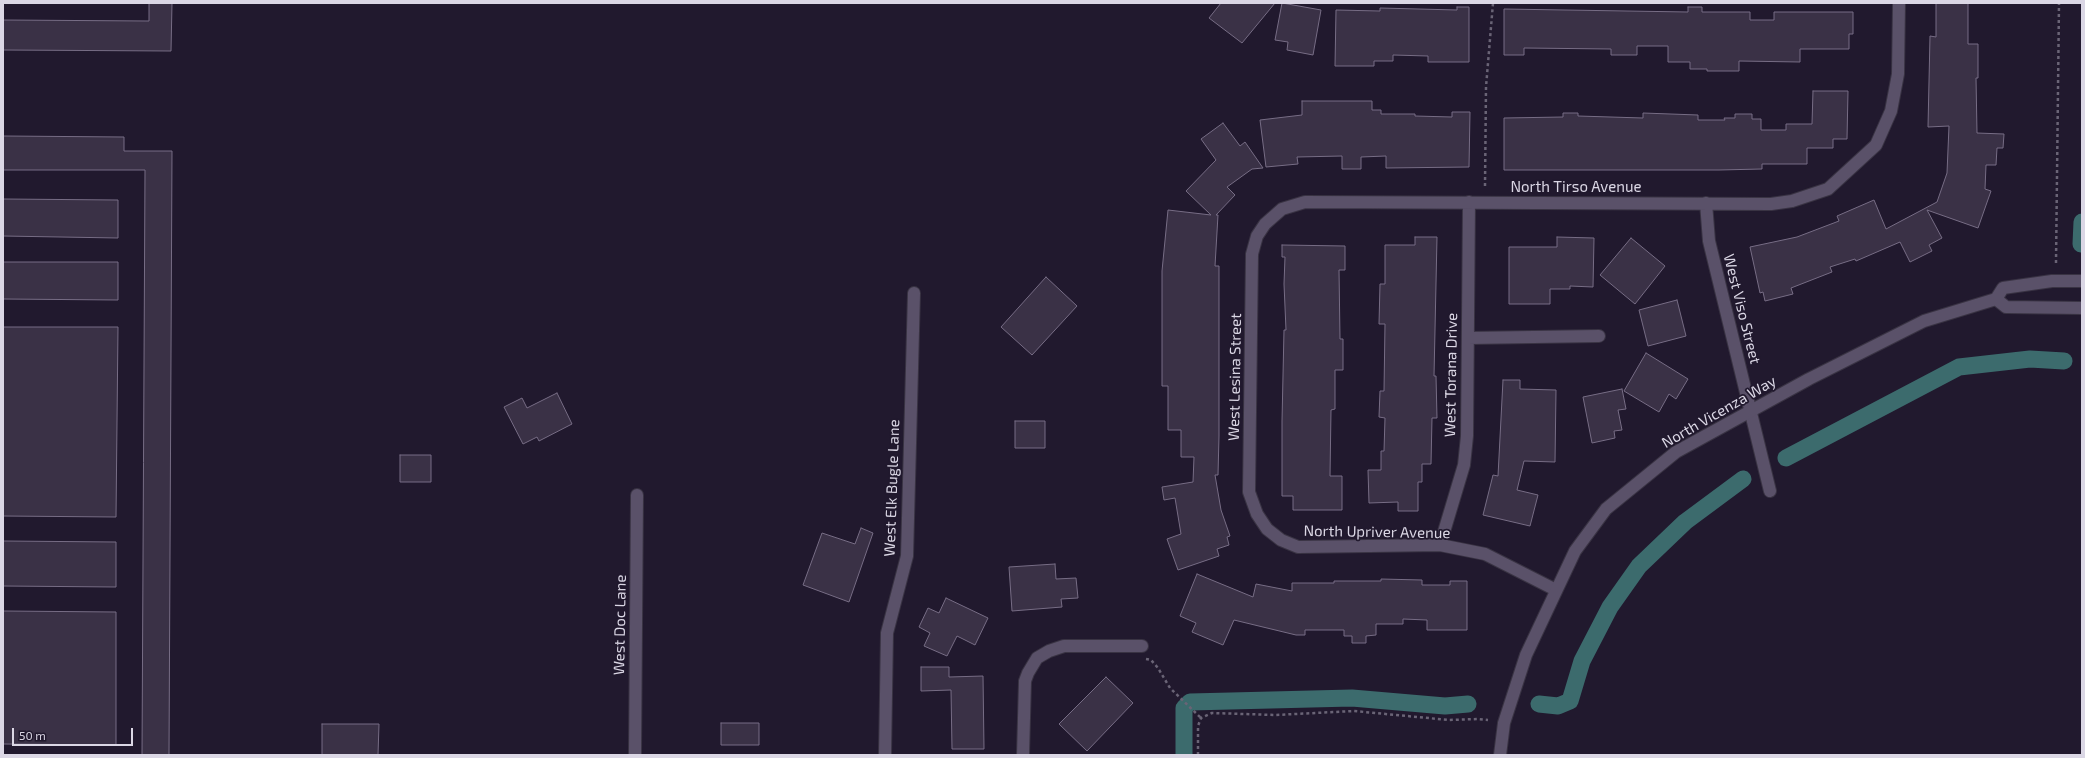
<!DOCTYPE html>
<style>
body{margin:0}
#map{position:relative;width:2085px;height:758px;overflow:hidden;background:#21192e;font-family:"Exo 2",sans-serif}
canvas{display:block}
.frame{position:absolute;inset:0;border:4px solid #dbd7e5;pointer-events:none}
.scale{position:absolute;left:12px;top:728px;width:121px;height:18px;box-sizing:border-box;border:2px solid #dbd7e5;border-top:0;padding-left:5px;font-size:12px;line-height:14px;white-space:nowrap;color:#dbd7e5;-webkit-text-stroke:3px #21192e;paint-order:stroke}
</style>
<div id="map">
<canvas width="2085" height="758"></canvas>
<div class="frame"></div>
<div class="scale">50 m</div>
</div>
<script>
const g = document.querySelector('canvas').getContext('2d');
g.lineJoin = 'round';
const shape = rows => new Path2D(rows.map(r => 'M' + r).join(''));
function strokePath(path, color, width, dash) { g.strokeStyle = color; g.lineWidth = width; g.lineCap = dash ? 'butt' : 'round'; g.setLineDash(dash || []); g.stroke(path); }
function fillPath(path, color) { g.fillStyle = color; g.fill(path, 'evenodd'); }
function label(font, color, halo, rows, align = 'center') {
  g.font = font + ' "Exo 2",sans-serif'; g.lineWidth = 3.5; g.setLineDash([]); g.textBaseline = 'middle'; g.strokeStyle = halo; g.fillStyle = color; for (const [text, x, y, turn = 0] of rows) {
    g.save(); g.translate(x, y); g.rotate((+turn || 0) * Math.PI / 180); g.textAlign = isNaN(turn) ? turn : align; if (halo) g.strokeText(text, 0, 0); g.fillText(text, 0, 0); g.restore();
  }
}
strokePath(shape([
 [2081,244,2082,222],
 [1786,458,1959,367,2030,359,2064,361],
 [1539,704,1558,706,1570,701,1582,661,1610,607,1639,566,1685,522,1743,479],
 [1184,755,1184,708,1190,702,1352,698,1445,706,1468,704]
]), '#3c6b6d', 17);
const building = shape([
 [149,3,172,3,171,51,3,50,3,20,149,21,149,3],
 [1221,3,1275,3,1242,43,1209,18,1221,3],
 [1282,3,1321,10,1313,55,1287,50,1288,42,1275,40,1282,3],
 [1936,3,1968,3,1968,44,1978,44,1978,78,1976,78,1977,133,2004,134,2003,148,1997,148,1996,165,1986,165,1985,189,1991,191,1978,228,1927,210,1942,238,1929,245,1932,251,1910,262,1900,242,1856,261,1855,259,1830,267,1832,272,1791,288,1793,294,1765,301,1763,292,1760,293,1750,247,1797,237,1839,221,1837,216,1874,200,1886,229,1937,202,1947,173,1949,126,1928,127,1930,36,1936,37,1936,3],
 [1457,7,1469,7,1469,62,1428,62,1428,56,1393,55,1393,61,1374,61,1374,66,1335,66,1336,10,1380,11,1380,8,1457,10,1457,7],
 [1688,7,1702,7,1702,12,1750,12,1750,20,1774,20,1774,12,1853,12,1853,34,1849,34,1849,49,1800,49,1800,62,1739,61,1739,71,1707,71,1707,69,1690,69,1690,62,1668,62,1668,46,1637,46,1637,55,1611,55,1611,49,1524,48,1524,55,1504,55,1504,9,1688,12,1688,7],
 [1813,91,1848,91,1847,139,1833,139,1833,148,1807,148,1807,164,1762,164,1762,169,1719,170,1504,170,1504,118,1563,117,1563,113,1578,113,1578,116,1643,118,1643,113,1698,115,1698,120,1725,120,1724,118,1735,118,1735,114,1752,114,1752,119,1761,119,1761,130,1786,130,1786,124,1812,124,1813,91],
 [1302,101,1372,101,1372,110,1381,110,1381,114,1415,114,1415,116,1452,117,1452,112,1470,112,1469,167,1386,168,1386,156,1361,157,1361,169,1342,169,1342,156,1297,157,1298,164,1266,167,1260,120,1302,115,1302,101],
 [1223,123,1240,146,1245,142,1263,168,1252,169,1227,187,1235,195,1216,215,1218,215,1215,266,1219,266,1219,436,1218,475,1215,475,1221,510,1230,536,1227,537,1229,545,1217,549,1219,556,1178,570,1167,539,1181,534,1175,498,1164,500,1162,487,1193,482,1194,457,1181,457,1181,430,1168,430,1168,386,1162,386,1162,271,1168,210,1211,215,1186,191,1216,160,1201,139,1223,123],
 [3,136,124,137,124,151,172,151,169,755,142,755,145,170,3,170,3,136],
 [3,199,118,200,118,238,3,236,3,199],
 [1415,237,1437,237,1434,376,1436,376,1437,418,1432,418,1431,464,1422,464,1422,482,1418,482,1418,511,1398,511,1398,502,1369,503,1368,470,1381,470,1381,451,1384,451,1385,418,1379,417,1380,391,1384,391,1385,324,1379,324,1380,284,1385,284,1385,245,1415,245,1415,237],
 [1557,237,1594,238,1593,287,1570,286,1570,289,1550,289,1550,304,1509,304,1509,247,1557,247,1557,237],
 [1631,238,1665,266,1635,304,1600,275,1631,238],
 [1282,245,1345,246,1345,270,1339,270,1340,339,1343,339,1343,370,1335,370,1335,409,1331,410,1330,476,1342,476,1342,510,1293,510,1293,496,1282,496,1282,421,1284,330,1286,330,1284,284,1285,257,1282,257,1282,245],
 [3,262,118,262,118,300,3,299,3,262],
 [1046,277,1077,306,1032,355,1001,327,1046,277],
 [1677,300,1686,336,1648,346,1639,310,1677,300],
 [3,327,118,327,116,517,3,516,3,327],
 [1646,353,1688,379,1676,399,1669,394,1659,412,1624,391,1646,353],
 [1503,380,1520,380,1520,389,1556,390,1555,462,1524,461,1517,490,1538,495,1530,526,1483,515,1493,475,1498,476,1503,380],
 [1622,389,1626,409,1618,410,1622,430,1614,431,1615,438,1592,443,1583,397,1622,389],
 [557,393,572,424,539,441,537,437,523,444,504,407,522,398,527,408,557,393],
 [1015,421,1045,421,1045,448,1015,448,1015,421],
 [400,455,431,455,431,482,400,482,400,455],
 [861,528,873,533,849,602,803,585,822,533,855,544,861,528],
 [3,541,116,542,116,587,3,586,3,541],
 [1055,564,1056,579,1076,578,1078,598,1061,599,1062,607,1012,611,1009,567,1055,564],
 [1197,574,1253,597,1256,584,1292,591,1292,583,1334,583,1334,581,1381,581,1381,579,1422,580,1422,585,1450,585,1450,581,1467,581,1467,630,1427,630,1427,620,1403,619,1403,624,1376,624,1376,635,1366,636,1366,643,1352,643,1352,636,1344,636,1344,630,1305,630,1305,635,1296,635,1234,620,1223,645,1192,632,1196,623,1180,616,1197,574],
 [946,598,988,618,975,645,957,636,947,656,924,646,930,633,919,627,928,608,939,613,946,598],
 [3,611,116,612,116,745,3,744,3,611],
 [921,667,949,667,949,677,983,676,984,749,952,749,951,690,921,691,921,667],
 [1106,677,1133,703,1087,751,1059,724,1106,677],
 [721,723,759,723,759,745,721,745,721,723],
 [322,724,379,724,378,755,322,755,322,724]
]);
fillPath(building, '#3a3146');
strokePath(building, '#776d85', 1);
const minor = shape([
 [1706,203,1709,241,1770,491],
 [1468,338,1599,336],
 [1440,545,1464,465,1467,436,1469,202],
 [1556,590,1485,554,1440,545,1298,547,1281,540,1267,529,1257,514,1249,492,1252,254,1257,236,1265,224,1282,209,1305,202,1771,204,1792,201,1828,189,1876,145,1891,111,1898,74,1899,3],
 [635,755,637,495],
 [885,755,887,633,907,556,914,293],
 [1023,755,1025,681,1028,673,1037,658,1049,651,1064,646,1142,646]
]);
const tertiary = shape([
 [2082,281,2052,281,2003,288,1996,299,2006,307,2082,308],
 [1500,755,1504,723,1526,655,1575,551,1606,509,1676,452,1809,379,1924,321,1996,299]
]);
strokePath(minor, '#393343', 14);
strokePath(tertiary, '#393343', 14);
strokePath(shape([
 [1485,186,1486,87,1493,3],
 [2056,263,2059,3],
 [1146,659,1151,660,1158,668,1170,688,1201,718],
 [1198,755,1198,726,1201,718,1212,713,1276,715,1354,711,1449,720,1478,719,1488,720]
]), '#6a6476', 2.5, [3, 3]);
strokePath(minor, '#5a5169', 12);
strokePath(tertiary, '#5a5169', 12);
label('15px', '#dbd7e5', '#21192e', [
 ["North Tirso Avenue",1576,187],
 ["West Viso Street",1742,309,76],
 ["West Torana Drive",1451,375,-89],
 ["West Lesina Street",1235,377,-89],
 ["North Vicenza Way",1719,412,-30],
 ["West Elk Bugle Lane",892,488,-88],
 ["North Upriver Avenue",1377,532,1],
 ["West Doc Lane",620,625,-89]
]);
</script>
